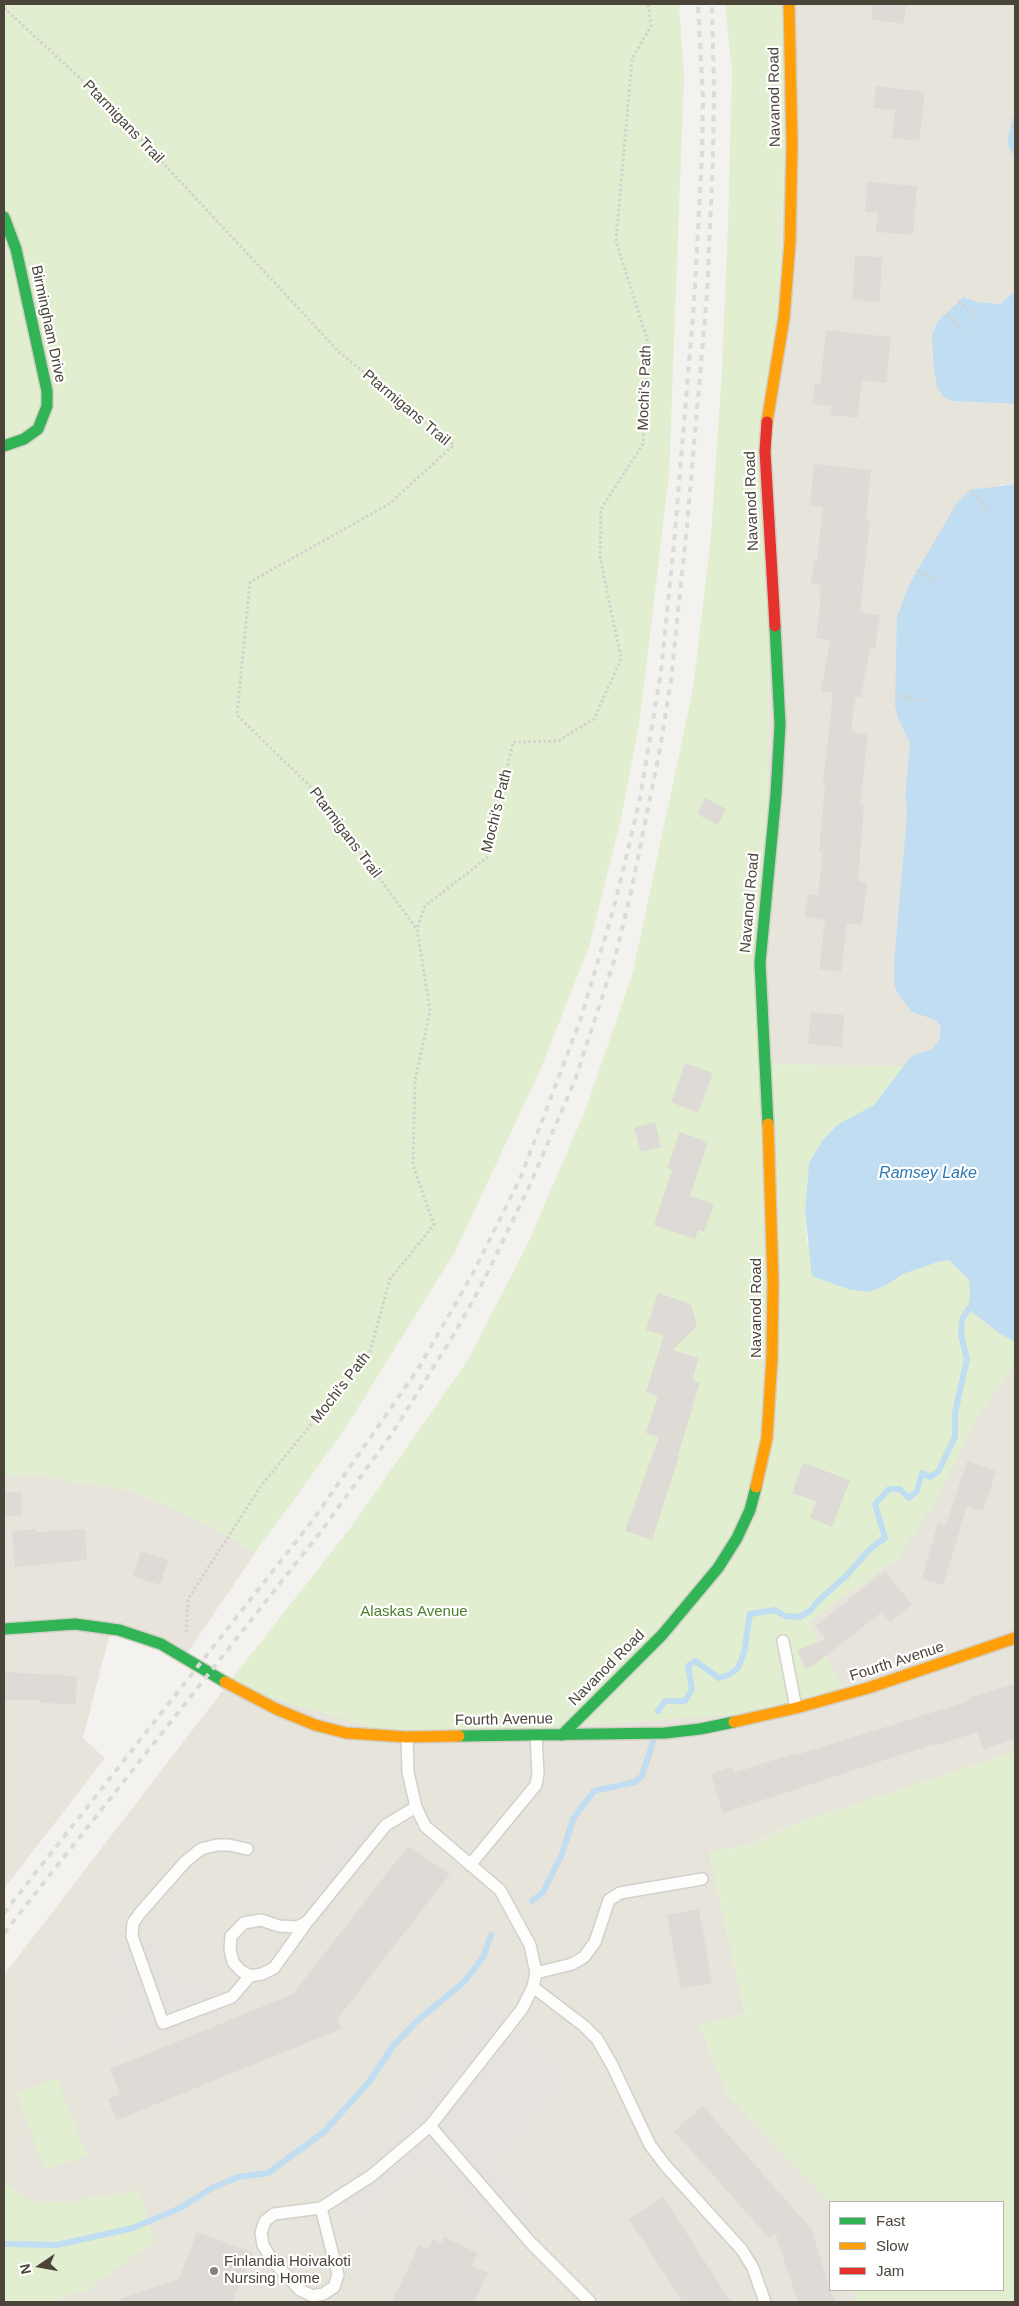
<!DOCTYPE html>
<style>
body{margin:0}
#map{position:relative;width:1019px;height:2306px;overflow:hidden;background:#f4f2ee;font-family:Arial,sans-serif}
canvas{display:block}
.frame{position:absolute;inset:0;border:5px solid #4b4439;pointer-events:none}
.legend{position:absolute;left:829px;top:2201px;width:175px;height:90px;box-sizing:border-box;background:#fff;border:1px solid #b7b4b0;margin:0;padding:6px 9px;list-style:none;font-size:15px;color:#4b4439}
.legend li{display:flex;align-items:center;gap:10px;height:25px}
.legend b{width:25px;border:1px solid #b7b4b0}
.north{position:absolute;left:15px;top:2241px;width:50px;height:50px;-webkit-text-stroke:4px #fff;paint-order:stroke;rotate:258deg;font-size:14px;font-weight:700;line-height:20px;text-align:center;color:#4b4439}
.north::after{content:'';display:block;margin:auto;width:18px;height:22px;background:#4b4439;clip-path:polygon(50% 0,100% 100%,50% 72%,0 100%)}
</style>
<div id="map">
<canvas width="1019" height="2306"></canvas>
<div class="frame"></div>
<ul class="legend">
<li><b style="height:6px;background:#30b455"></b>Fast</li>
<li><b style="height:6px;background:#ff9f0a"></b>Slow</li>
<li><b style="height:6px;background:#e5322d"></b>Jam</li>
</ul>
<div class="north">N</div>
</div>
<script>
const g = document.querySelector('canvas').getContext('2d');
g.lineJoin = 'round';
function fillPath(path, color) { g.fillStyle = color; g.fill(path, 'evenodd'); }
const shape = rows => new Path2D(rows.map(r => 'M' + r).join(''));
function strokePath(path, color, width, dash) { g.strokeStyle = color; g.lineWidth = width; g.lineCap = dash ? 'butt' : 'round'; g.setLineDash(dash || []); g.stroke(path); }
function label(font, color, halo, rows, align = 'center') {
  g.font = font + ' Arial,sans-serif'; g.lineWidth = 4.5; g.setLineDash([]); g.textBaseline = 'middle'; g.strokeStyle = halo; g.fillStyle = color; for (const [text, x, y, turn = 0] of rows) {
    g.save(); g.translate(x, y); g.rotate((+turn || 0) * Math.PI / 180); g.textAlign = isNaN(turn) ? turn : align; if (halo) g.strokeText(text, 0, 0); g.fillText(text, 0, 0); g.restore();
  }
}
fillPath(shape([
 [790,4,1015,4,1015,108,1007,143,1015,158,1015,291,1000,304,977,302,963,297,937,322,932,335,933,362,937,386,951,401,1015,404,1015,484,998,485,897,617,897,654,906,733,910,743,905,798,907,808,905,836,894,962,894,985,912,1012,935,1020,941,1027,939,1040,931,1050,917,1053,905,1066,765,1064,770,554],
 [1015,1362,1015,1752,791,1825,750,1845,709,1852,745,2013,700,2026,727,2095,828,2201,830,2208,830,2290,854,2290,858,2302,48,2302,87,2290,140,2190,69,2202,31,2201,4,2182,4,1975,227,1685,847,1696,808,1622,899,1557,973,1424],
 [4,1475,33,1475,132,1491,212,1526,255,1553,184,1658,111,1629,83,1738,105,1758,4,1889]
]), '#e7e4dc');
fillPath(shape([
 [4,4,679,4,684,77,669,475,640,718,622,814,589,947,541,1068,456,1250,343,1432,255,1553,212,1526,132,1491,33,1475,4,1475],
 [725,4,790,4,770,554,765,1064,905,1066,874,1105,837,1125,822,1141,809,1163,805,1211,807,1244,885,1286,903,1274,938,1262,949,1260,969,1280,970,1295,968,1309,999,1333,1015,1342,1015,1362,973,1424,941,1493,899,1557,808,1622,847,1696,796,1710,407,1738,227,1685,351,1527,468,1360,529,1241,585,1111,633,972,693,689,711,536,722,371,728,224,732,71],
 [1015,1752,1015,2302,858,2302,854,2290,1003,2290,1003,2202,830,2202,830,2208,828,2201,727,2095,700,2025,745,2013,709,1852,750,1845,791,1825],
 [57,2078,87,2155,45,2171,16,2093],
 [4,2182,31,2201,69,2202,140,2190,154,2242,87,2290,48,2302,4,2302]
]), '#e1eecf');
fillPath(shape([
 [358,1818,384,1838,323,1917,297,1896],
 [158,1936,177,1987,206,1976,219,2014,116,2052,104,2019,130,2009,110,1954],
 [491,2001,573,2075,500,2164,542,2216,499,2251,427,2164,355,2221,334,2195,408,2130,397,2117]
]), '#e6e3df');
fillPath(shape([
 [1015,108,1015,158,1007,143],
 [1015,291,1015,404,951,401,943,396,937,387,933,362,932,335,937,322,963,297,977,302,1000,304],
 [1015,484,1015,1342,999,1333,968,1309,970,1295,969,1280,949,1260,938,1262,903,1274,885,1286,868,1292,848,1289,812,1276,805,1211,809,1163,822,1141,837,1125,874,1105,910,1058,917,1053,931,1050,939,1040,941,1027,935,1020,912,1012,900,997,894,985,894,962,905,836,907,808,905,798,910,743,898,718,895,706,897,617,910,583,957,503,970,490]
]), '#c0ddf1');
strokePath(shape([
 [658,1711,665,1701,685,1701,692,1689,688,1666,695,1661,719,1678,729,1675,738,1668,744,1653,750,1614,775,1610,785,1616,799,1617,810,1611,818,1601,846,1576,870,1549,885,1538,875,1504,889,1489,900,1489,909,1498,917,1491,922,1473,930,1477,938,1472,955,1437,955,1413,967,1359,961,1335,962,1320,968,1309],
 [532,1901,543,1892,562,1854,573,1819,594,1791,635,1782,642,1776,653,1742],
 [4,2244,57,2245,133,2228,180,2208,212,2188,238,2177,268,2173,324,2132,369,2082,393,2046,417,2021,464,1982,483,1957,491,1935]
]), '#c0ddf1', 6);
fillPath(shape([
 [873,4,907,4,903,24,871,19],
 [876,86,925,92,919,141,892,138,895,110,873,108],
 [867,182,917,186,913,235,876,232,878,213,865,212],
 [855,256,882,257,880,302,852,300],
 [826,330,891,337,886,383,862,380,858,418,830,415,832,406,812,404,815,384,820,385],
 [814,464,871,470,866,519,870,520,860,612,880,615,875,648,870,647,861,698,855,697,851,732,868,734,860,804,864,805,858,881,867,883,862,925,847,923,841,972,819,969,825,920,805,917,808,894,818,896,823,851,819,851,825,784,823,784,833,693,821,691,830,641,816,638,821,599,819,599,821,585,811,584,814,561,817,561,823,507,810,505],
 [705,798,726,809,718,825,697,814],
 [811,1012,844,1015,842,1047,808,1044],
 [685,1063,713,1073,698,1113,671,1102],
 [655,1122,661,1147,641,1152,634,1128],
 [680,1132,708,1142,690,1196,714,1204,704,1232,698,1230,695,1239,654,1225,672,1170,667,1168],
 [658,1293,691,1304,697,1326,673,1350,699,1358,692,1380,700,1382,678,1455,679,1456,652,1540,625,1531,659,1437,646,1433,658,1396,646,1392,664,1335,646,1330],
 [967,1461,996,1471,983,1511,967,1506,943,1585,922,1579,938,1523,946,1525],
 [803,1463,850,1480,832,1527,810,1518,816,1501,792,1493],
 [5,1492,21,1492,22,1515,6,1516],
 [36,1529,36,1532,85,1529,87,1560,15,1567,12,1531],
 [141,1551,168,1560,160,1585,133,1576],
 [885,1571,912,1605,890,1622,882,1612,814,1665,805,1669,797,1650,826,1639,815,1626],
 [4,1672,77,1676,76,1704,40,1703,40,1700,4,1700],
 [1015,1684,1015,1739,983,1749,978,1732,935,1746,934,1744,723,1813,711,1774,732,1767,734,1773,792,1754,793,1756,969,1701,968,1698],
 [408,1846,450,1874,338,2018,341,2029,117,2120,108,2099,120,2094,110,2069,293,1994],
 [699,1909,712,1983,681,1989,667,1915],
 [703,2106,812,2230,830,2290,836,2302,798,2302,775,2232,769,2238,674,2131],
 [663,2197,731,2302,683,2302,629,2219],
 [197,2232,254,2253,232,2302,119,2302,119,2299,179,2279],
 [444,2237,478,2253,472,2266,488,2273,474,2302,392,2302,419,2245,428,2249,433,2239,441,2243]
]), '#dedbd6');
const lane = shape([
 [783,1641,796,1708],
 [247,1849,229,1845,217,1845,201,1849,185,1862,140,1913,133,1923,132,1936,163,2023,232,1997,250,1976],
 [470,1865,536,1785,538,1774,536,1735],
 [307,1922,274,1968,262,1974,250,1976,240,1970,233,1962,230,1950,231,1936,244,1923,261,1920,279,1926,297,1927,307,1922,386,1825,416,1807],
 [536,1973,572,1964,584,1957,595,1942,609,1900,620,1893,702,1879],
 [533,1987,584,2026,597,2039,612,2065,650,2145,665,2165,742,2250,753,2268,765,2302],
 [430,2126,531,2243,590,2302],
 [321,2208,338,2275,334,2287,323,2294,313,2296,300,2290,272,2260,263,2245,261,2233,265,2221,274,2214,321,2208,371,2176,430,2126,522,2009,533,1987,536,1973,530,1945,500,1890,425,1826,416,1807,408,1772,407,1737]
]);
const fast = shape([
 [4,217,16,249,47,391,47,406,38,429,24,439,4,446],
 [768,1124,760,963,776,794,780,725,775,626],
 [4,1629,75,1624,119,1630,161,1644,225,1682],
 [562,1735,662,1635,718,1568,737,1538,750,1510,756,1487],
 [459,1736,665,1733,700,1729,734,1722]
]);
const slow = shape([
 [767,422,784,318,790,242,792,144,789,4],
 [756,1487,767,1438,772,1357,773,1283,768,1124],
 [225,1682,276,1709,315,1725,346,1733,407,1737,459,1736],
 [734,1722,796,1708,868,1688,1015,1638]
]);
const jam = shape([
 [767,422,765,451,775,626]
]);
strokePath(lane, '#d2d0cb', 14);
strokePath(fast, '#d3cfc5', 14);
strokePath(slow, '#d3cfc5', 14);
strokePath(jam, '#d3cfc5', 14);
strokePath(shape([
 [4,8,109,105,339,352,454,445,389,504,250,582,237,715,317,793,416,928],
 [1011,126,1015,126],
 [959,301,975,316],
 [946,314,963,332],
 [970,490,990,512],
 [917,570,936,580],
 [895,695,925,701],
 [186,1632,188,1599,261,1486,370,1352,390,1279,434,1225,413,1165,415,1080,430,1011,417,929,425,906,487,858,513,742,558,741,594,719,621,659,600,557,601,509,643,444,648,342,616,241,632,59,651,26,648,4]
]), '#d3d2cc', 3, [2.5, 2.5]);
strokePath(lane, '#fdfdfc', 11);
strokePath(fast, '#30b455', 11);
strokePath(slow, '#ff9f0a', 11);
strokePath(jam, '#e5322d', 11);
strokePath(shape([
 [4,1913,313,1520,418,1369,472,1275,520,1179,580,1021,613,911,627,854,640,798,661,672,674,543,694,303,702,157,703,97,698,4],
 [4,1933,319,1534,393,1432,456,1331,483,1282,528,1189,575,1080,615,958,631,892,660,749,671,680,687,526,707,294,713,158,714,92,712,4]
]), '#dbdbda', 4, [6, 6]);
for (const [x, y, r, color] of [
 [214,2271,5,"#868178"]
]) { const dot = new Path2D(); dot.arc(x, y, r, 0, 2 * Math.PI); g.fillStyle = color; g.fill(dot); strokePath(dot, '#fff', 2); }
label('15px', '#4b4439', '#fff', [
 ["Navanod Road",775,97,-91],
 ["Ptarmigans Trail",123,122,46],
 ["Birmingham Drive",48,324,78],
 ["Mochi's Path",645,388,-88],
 ["Ptarmigans Trail",406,408,40],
 ["Navanod Road",752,501,-92],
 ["Mochi's Path",497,811,-76],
 ["Ptarmigans Trail",345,833,53],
 ["Navanod Road",750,903,-85],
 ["Navanod Road",757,1308,-90],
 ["Mochi's Path",341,1388,-52],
 ["Fourth Avenue",897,1662,-18],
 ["Navanod Road",607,1668,-45],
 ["Fourth Avenue",504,1720,-1]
]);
label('15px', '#4a7f2a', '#fff', [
 ["Alaskas Avenue",414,1612]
]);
label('15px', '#4b4439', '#fff', [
 ["Finlandia Hoivakoti",224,2262],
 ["Nursing Home",224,2279]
], 'left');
label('italic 16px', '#2e7ab2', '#fff', [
 ["Ramsey Lake",928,1174]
]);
</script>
